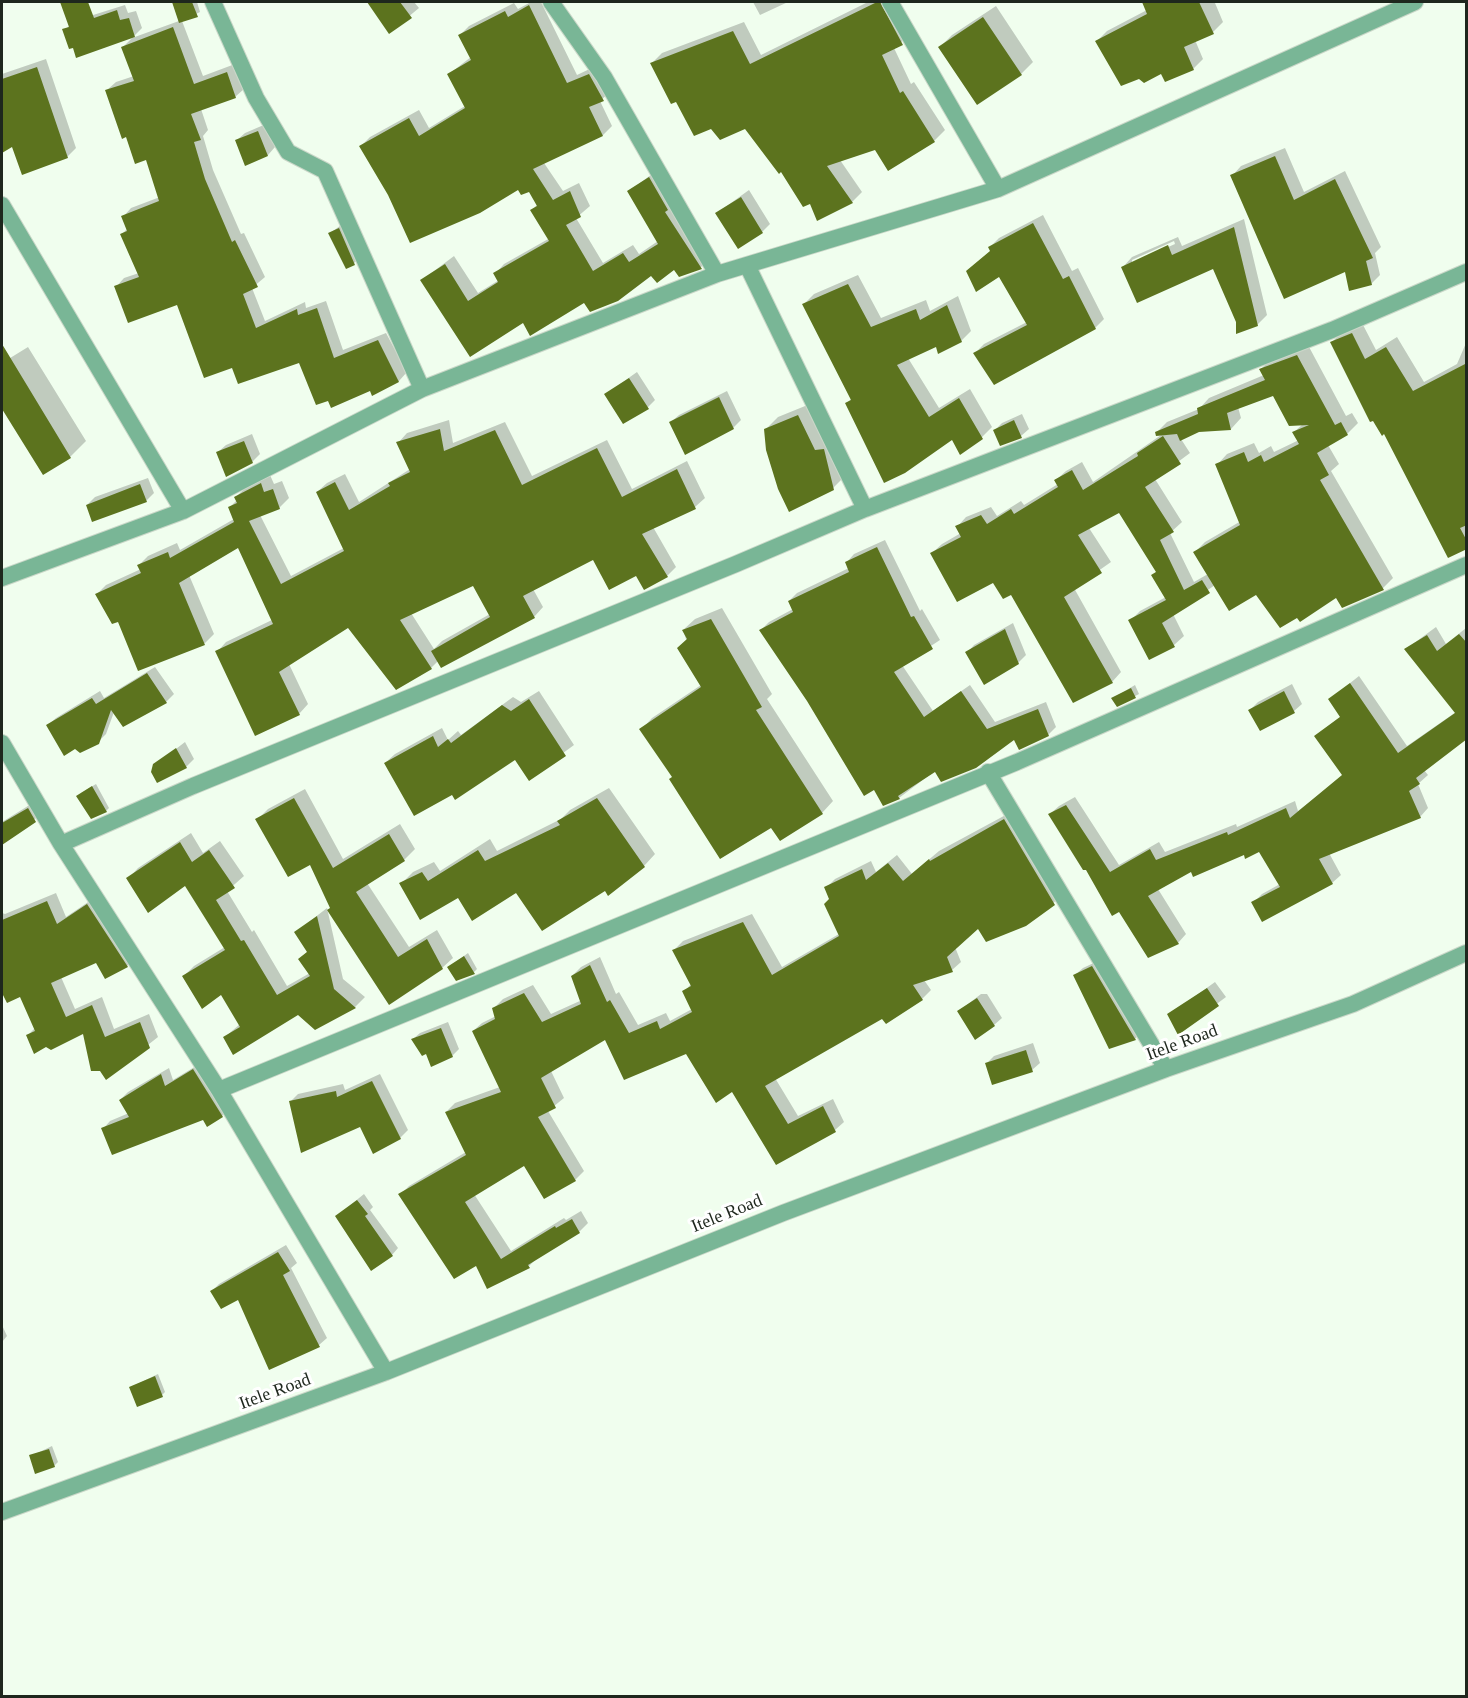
<!DOCTYPE html>
<style>
body{margin:0}
#map{position:relative;width:1468px;height:1698px;overflow:hidden;background:#f0feee;font-family:"Times New Roman",serif}
canvas{display:block}
.frame{position:absolute;inset:0;border:3px solid #1e271d;pointer-events:none}
</style>
<div id="map">
<canvas width="1468" height="1698"></canvas>
<div class="frame"></div>
</div>
<script>
const g = document.querySelector('canvas').getContext('2d');
g.lineJoin = 'round';
function fillPath(path, color) { g.fillStyle = color; g.fill(path, 'evenodd'); }
const shape = rows => new Path2D(rows.map(r => 'M' + r).join(''));
function strokePath(path, color, width, dash) { g.strokeStyle = color; g.lineWidth = width; g.lineCap = dash ? 'butt' : 'round'; g.setLineDash(dash || []); g.stroke(path); }
function label(font, color, halo, rows, align = 'center') {
  g.font = font + ' "Times New Roman",serif'; g.lineWidth = 6; g.setLineDash([]); g.textBaseline = 'middle'; g.strokeStyle = halo; g.fillStyle = color; for (const [text, x, y, turn = 0] of rows) {
    g.save(); g.translate(x, y); g.rotate((+turn || 0) * Math.PI / 180); g.textAlign = isNaN(turn) ? turn : align; if (halo) g.strokeText(text, 0, 0); g.fillText(text, 0, 0); g.restore();
  }
}
fillPath(shape([
 [173,2,197,2,200,12,182,21,203,76,235,64,244,89,235,97,201,109,208,130,203,136,213,170,241,234,244,233,265,277,252,288,265,321,305,302,306,308,326,301,343,350,386,333,407,372,399,381,373,394,371,389,300,361,233,366,178,303,116,287,124,278,139,273,122,234,128,228,123,217,131,208,160,197,147,158,107,90,116,82,134,76,123,47,134,36,66,29,74,21,125,5,128,13,136,11,142,28,132,38,179,21],
 [369,2,414,2,419,8,390,32],
 [531,2,541,2,577,75,598,65,612,90,600,101,612,126,603,135,544,163,563,191,579,183,590,206,576,218,603,263,633,245,639,254,658,241,629,191,659,169,710,258,701,267,680,276,675,268,652,274,584,301,523,321,470,355,422,280,454,256,478,293,499,280,495,274,504,264,550,238,532,210,538,204,530,190,518,188,390,194,361,146,370,137,419,110,429,128,465,106,449,74,471,57,460,35,469,26,514,3,518,9],
 [753,2,788,2,760,15],
 [868,2,894,2,912,33,894,48,911,84,914,82,945,130,934,141,889,169,876,148,840,160,862,192,852,202,811,202,746,127,711,127,677,100,652,63,662,53,744,22,761,55],
 [1148,2,1217,2,1215,3,1223,22,1213,32,1195,40,1203,59,1193,69,1162,72,1097,41,1107,31,1147,10,1145,4],
 [996,6,1033,62,1021,74,940,47,952,35],
 [46,59,76,148,67,157,13,145,2,151,2,74],
 [266,124,275,147,268,155,246,164,237,140,245,133],
 [1285,148,1304,192,1345,171,1381,247,1375,253,1380,275,1371,284,1232,176,1241,166],
 [749,190,770,224,762,232,717,213],
 [1043,215,1072,271,1078,268,1104,319,1095,328,975,353,984,344,1027,322,1000,275,968,271,992,250,990,247,999,238],
 [1244,219,1267,315,1257,325,1238,322,1214,267,1123,267,1132,257,1178,237,1182,246],
 [1174,241,1175,244,1132,263,1132,260],
 [347,221,362,256,354,263,330,233],
 [858,275,881,318,926,300,930,311,958,296,971,331,961,341,936,345,908,358,939,408,970,389,992,427,982,437,952,438,847,403,852,398,804,304,814,294],
 [1362,323,1376,350,1397,337,1424,382,1457,364,1466,343,1466,547,1385,432,1332,342,1342,332],
 [1308,345,1346,416,1352,413,1358,423,1347,434,1328,445,1339,464,1331,471,1393,578,1383,588,1343,606,1337,596,1298,616,1257,593,1215,585,1173,614,1184,636,1174,645,1130,621,1140,611,1166,597,1153,575,1157,571,1119,511,1089,528,1111,562,1074,588,1121,672,1112,682,1012,593,993,581,932,553,942,544,961,533,957,527,966,517,991,507,997,516,1021,501,1024,505,1058,484,1056,480,1066,471,1082,462,1093,482,1164,433,1156,433,1167,422,1199,409,1209,398,1264,375,1261,369,1271,359],
 [1274,394,1303,424,1294,432,1299,440,1274,452,1271,446,1259,453,1254,443,1227,454,1217,465,1241,521,1205,542,1195,552,1208,574,1194,582,1170,533,1182,522,1155,479,1190,453,1181,439,1198,431,1231,429,1241,418,1238,407],
 [28,347,86,441,70,457,43,473,2,406,2,363],
 [637,372,655,400,648,407,606,394],
 [727,391,741,420,733,428,671,422,679,415],
 [810,404,845,476,833,488,766,429,778,417],
 [1022,414,1029,429,1021,436,1001,444,994,431,1002,423],
 [449,420,453,443,505,422,532,476,607,440,632,489,687,461,705,498,695,507,653,527,676,567,667,576,637,574,594,558,533,589,543,607,534,617,438,661,431,668,348,626,289,664,308,704,299,714,217,652,226,642,272,620,238,546,189,575,214,634,205,643,139,669,119,620,97,594,106,585,141,569,139,565,148,556,177,543,180,550,234,519,230,507,237,500,236,497,246,487,270,475,274,484,282,481,289,498,279,508,260,515,291,576,344,548,317,492,327,483,345,474,359,502,410,469,398,443,407,433],
 [473,584,490,614,442,641,434,649,411,613],
 [252,434,260,454,252,462,218,452,226,445],
 [148,478,154,493,146,501,93,520,87,505,95,497],
 [885,540,920,611,922,609,940,640,902,665,933,711,970,685,995,722,1046,702,1056,727,1048,735,1015,738,936,770,899,798,875,788,808,700,761,630,769,622,793,609,789,601,797,593,849,568,847,562,854,554],
 [722,608,772,694,767,699,833,801,822,813,772,826,673,777,641,730,652,718,701,685,683,630,695,619],
 [1013,623,1026,655,1018,663,967,653,974,645],
 [1436,627,1446,644,1466,628,1466,737,1424,770,1428,775,1418,784,1428,808,1420,817,1329,853,1341,875,1332,883,1253,903,1262,894,1280,884,1259,850,1191,870,1158,889,1186,934,1178,943,1120,910,1087,868,1050,814,1059,806,1075,797,1119,865,1159,842,1165,852,1236,824,1237,827,1295,801,1298,811,1344,775,1316,736,1341,716,1330,699,1359,676,1407,746,1456,712,1406,649],
 [155,667,174,694,166,702,124,725,114,712,106,734,98,742,48,725,56,718,100,691,104,698],
 [1292,684,1302,704,1294,711,1261,729,1250,710,1258,702],
 [1135,685,1139,694,1118,705,1113,698],
 [539,691,574,745,529,778,516,758,453,793,385,763,395,754,442,728,448,740,458,731,461,735,513,697,521,702],
 [185,742,194,759,186,767,158,781,155,765],
 [96,784,109,808,106,811,81,793],
 [609,788,655,854,644,866,605,889,458,896,401,884,413,872,434,862,440,871,490,839,497,851,561,819,570,810],
 [305,789,343,859,400,824,415,849,404,860,367,883,409,947,437,930,453,958,442,968,390,1003,332,908,311,863,257,820,268,809],
 [36,801,43,813,2,843,2,822],
 [1013,811,1063,895,1026,925,978,927,955,947,961,962,952,970,924,980,931,990,922,999,886,1022,883,1017,775,1078,798,1116,833,1099,844,1122,835,1130,777,1163,733,1090,686,1052,605,1038,551,1071,564,1098,548,1111,584,1171,575,1180,525,1163,474,1194,511,1251,564,1218,566,1220,581,1211,588,1223,579,1232,538,1257,529,1266,477,1264,400,1195,409,1186,466,1152,446,1112,455,1103,500,1087,473,1031,482,1023,496,1016,494,1008,503,999,533,985,551,1014,582,1000,572,976,581,967,600,957,616,994,619,992,638,1025,666,1013,670,1021,692,1009,684,992,691,984,674,950,683,941,752,914,782,967,839,934,826,888,835,879,871,861,876,872,897,855,912,874,939,851],
 [191,833,203,853,220,841,244,876,227,891,252,932,254,930,287,986,310,973,300,959,308,951,296,932,327,908,343,979,365,997,355,1007,315,1028,298,1013,225,1037,240,1024,222,993,184,976,194,966,225,947,185,884,128,879,138,868],
 [56,893,66,917,97,896,136,957,127,966,97,961,61,977,75,1009,102,997,114,1029,149,1014,158,1037,106,1078,84,1032,28,1035,35,1028,21,995,8,1001,2,990,2,913,5,914],
 [468,953,477,969,474,972,449,967],
 [1100,960,1142,1031,1135,1039,1075,975,1083,968],
 [1215,982,1226,997,1178,1033,1169,1015],
 [981,994,987,994,1002,1018,994,1025,959,1011],
 [448,1022,459,1049,452,1056,426,1052,413,1039,420,1033],
 [1033,1043,1040,1063,1032,1070,987,1063,994,1056],
 [201,1063,229,1108,222,1116,103,1129,110,1121,129,1113,120,1100,128,1092,169,1068,173,1080],
 [380,1074,408,1130,400,1138,290,1102,298,1094,343,1084,345,1090],
 [364,1194,373,1207,370,1210,398,1248,392,1255,337,1216],
 [286,1245,297,1263,291,1268,327,1338,319,1345,239,1298,212,1291,219,1284],
 [2,1325,7,1336,2,1342],
 [158,1374,165,1392,162,1395,131,1387],
 [52,1446,58,1462,54,1466,31,1456]
]), '#0003');
fillPath(shape([
 [60,2,88,2,94,18,117,10,120,20,129,18,135,37,76,58,73,48,69,49,62,29,69,27],
 [172,2,192,2,198,17,179,23],
 [367,2,400,2,412,18,389,34],
 [877,2,880,2,903,45,882,55,900,93,903,91,935,142,888,171,875,150,827,166,853,203,817,221,810,204,803,207,781,172,779,174,745,129,720,140,711,129,694,136,676,102,671,104,650,63,733,31,750,64],
 [1142,2,1199,2,1214,34,1184,47,1194,70,1165,82,1161,74,1144,83,1139,79,1121,86,1095,41,1147,14],
 [529,5,567,83,589,74,604,101,589,107,603,136,533,169,553,200,570,191,581,217,566,225,593,271,623,253,629,262,658,244,627,191,649,177,668,210,665,212,702,269,679,277,674,270,657,283,651,276,618,301,590,312,584,303,530,336,523,323,470,357,420,280,445,264,468,301,498,282,493,273,549,241,530,210,537,206,529,192,521,195,518,190,480,213,410,243,388,195,359,146,409,118,419,136,465,108,447,74,471,60,458,35,505,11,508,17],
 [983,17,1022,75,977,105,938,47],
 [173,27,194,84,227,72,236,98,191,114,201,140,194,142,205,179,232,242,235,240,258,287,243,294,256,328,297,309,298,315,317,308,334,358,378,340,399,382,372,396,370,391,331,408,328,401,316,405,299,363,238,384,232,368,204,378,177,305,128,323,114,286,139,277,120,234,127,231,121,216,159,201,146,160,135,164,126,137,122,139,105,90,134,81,121,47],
 [37,67,68,158,22,175,12,147,2,153,2,79],
 [258,131,268,156,245,166,235,140],
 [1275,156,1294,200,1335,179,1373,258,1366,261,1372,285,1349,291,1345,272,1284,299,1230,175],
 [741,197,763,233,738,249,715,213],
 [1033,223,1063,279,1069,276,1096,329,994,385,973,353,1027,325,999,277,976,292,966,271,990,251,988,247],
 [1234,227,1258,326,1236,334,1236,322,1213,269,1137,303,1121,267,1168,245,1172,255],
 [339,228,355,265,346,269,328,233],
 [848,284,871,327,916,309,920,320,947,305,962,342,938,354,936,347,897,365,929,417,959,398,983,439,960,455,952,440,905,473,884,483,845,403,851,400,802,304],
 [1352,333,1365,359,1386,347,1413,391,1467,363,1467,525,1460,528,1467,541,1467,549,1448,558,1384,434,1382,436,1373,421,1370,422,1330,342],
 [2,344,71,458,43,475,2,409],
 [1297,355,1335,425,1341,422,1348,435,1317,453,1329,475,1320,480,1384,590,1342,608,1336,598,1300,622,1297,618,1280,628,1256,595,1229,611,1193,552,1240,525,1215,464,1244,452,1248,462,1261,455,1264,462,1299,444,1292,432,1309,425,1289,426,1273,396,1227,413,1231,430,1199,432,1180,441,1177,434,1156,436,1155,432,1198,414,1197,408,1265,380,1259,369],
 [629,378,649,409,623,424,604,394],
 [719,397,734,429,685,455,669,422],
 [798,415,815,450,824,449,834,490,789,512,778,489,766,450,764,429],
 [1014,420,1022,438,1000,446,993,430],
 [440,429,444,451,495,430,522,485,597,448,622,497,677,469,696,509,642,534,668,577,644,590,636,576,609,590,593,560,523,596,535,618,441,668,431,651,490,617,473,586,400,620,432,669,396,690,348,628,279,672,300,715,255,736,215,651,273,624,238,548,179,583,205,645,138,671,118,622,112,624,95,594,141,573,137,565,168,552,170,558,234,522,228,507,237,503,234,497,261,483,264,492,273,489,280,509,249,521,281,584,344,551,316,492,335,482,349,510,390,486,388,483,410,472,396,442],
 [1163,436,1181,464,1145,487,1174,532,1160,540,1184,590,1202,580,1210,593,1162,623,1175,647,1149,660,1128,620,1166,600,1151,575,1156,572,1119,513,1078,535,1102,573,1064,597,1113,683,1073,703,1011,595,1003,599,993,583,957,602,930,553,961,537,955,526,981,515,987,524,1011,509,1014,514,1058,487,1054,480,1072,470,1083,490,1138,456,1137,453],
 [244,441,253,463,226,477,216,452],
 [140,484,147,502,92,522,86,505],
 [877,547,911,617,914,616,933,649,894,672,924,717,961,691,987,729,1038,709,1049,736,1019,750,1014,740,976,768,941,782,935,772,898,796,900,799,883,806,874,790,864,796,807,701,759,630,793,612,788,601,849,572,845,562],
 [711,619,762,707,756,710,823,814,780,841,771,828,720,859,669,779,672,777,639,729,701,687,677,648,687,639,682,630],
 [1005,629,1019,664,984,685,965,652],
 [1459,634,1467,643,1467,739,1416,778,1420,784,1409,791,1421,818,1319,859,1333,884,1262,922,1251,902,1280,887,1259,852,1245,859,1244,855,1193,877,1191,872,1148,896,1179,944,1148,958,1119,912,1112,916,1086,870,1083,870,1048,814,1066,805,1110,872,1150,849,1156,860,1227,832,1228,835,1286,808,1290,818,1342,775,1314,736,1340,717,1328,699,1350,683,1398,753,1455,713,1404,649,1427,635,1437,651],
 [147,673,167,703,123,727,111,710,99,744,80,753,75,749,64,756,46,725,92,698,96,704],
 [1131,688,1136,698,1117,707,1111,698],
 [1284,691,1295,713,1260,731,1248,710],
 [529,699,566,756,529,781,515,760,455,800,452,795,414,816,384,763,433,736,438,747,448,739,451,743,502,705,511,711],
 [176,748,187,768,157,783,151,772,153,764],
 [92,786,107,812,91,819,76,796],
 [294,798,333,868,389,834,405,861,356,892,398,957,427,939,443,969,389,1005,327,910,330,908,310,865,288,877,255,819],
 [597,798,645,867,608,896,605,891,542,931,516,893,472,921,458,898,420,920,399,883,422,872,428,881,478,850,485,861,560,825,557,821],
 [28,808,36,822,2,845,2,823],
 [1004,819,1055,905,1026,926,986,942,978,929,947,957,953,972,913,985,923,1000,886,1024,882,1019,765,1086,788,1124,823,1106,836,1132,776,1165,732,1092,716,1103,686,1054,624,1080,605,1040,541,1078,556,1108,538,1117,576,1181,544,1199,524,1166,465,1202,501,1259,555,1226,556,1228,572,1219,580,1233,528,1265,530,1268,487,1289,476,1266,454,1279,398,1194,466,1155,445,1112,501,1092,472,1031,495,1019,492,1008,524,993,542,1022,581,1004,571,976,590,965,607,1002,610,1000,629,1033,657,1021,660,1029,692,1012,682,991,691,986,672,950,743,922,772,975,839,936,824,904,829,899,824,887,862,869,866,880,888,863,903,881,929,859,930,861],
 [180,842,192,862,209,850,235,888,216,900,241,941,244,940,277,995,310,976,298,959,307,952,294,932,317,916,334,989,356,1008,315,1030,298,1015,233,1055,223,1037,240,1027,221,995,202,1009,182,976,225,950,185,886,148,913,126,878],
 [47,901,57,924,87,904,128,967,105,979,96,963,51,983,66,1017,92,1005,105,1037,140,1022,150,1048,106,1080,100,1071,91,1071,83,1034,51,1050,46,1047,34,1054,26,1035,35,1031,20,997,7,1003,2,993,2,920],
 [464,956,475,974,456,981,447,967],
 [1092,966,1134,1037,1136,1040,1109,1049,1073,975],
 [1207,988,1219,1006,1178,1035,1167,1014],
 [977,998,995,1026,975,1040,957,1011],
 [441,1028,453,1057,431,1067,426,1054,422,1056,411,1039],
 [1026,1050,1033,1072,992,1085,985,1063],
 [193,1069,223,1117,207,1127,203,1120,112,1155,101,1128,129,1117,119,1100,161,1074,165,1086],
 [372,1081,401,1139,373,1154,360,1127,301,1153,289,1101,336,1091,337,1097],
 [357,1200,368,1214,365,1216,393,1256,371,1271,335,1216],
 [278,1252,290,1271,283,1275,320,1347,269,1370,238,1300,221,1309,210,1291],
 [155,1376,163,1397,137,1407,129,1387],
 [49,1449,55,1467,35,1474,29,1455]
]), '#5c731e');
const minor = shape([
 [213,2,256,98,288,152,325,171,422,389],
 [551,2,604,77,717,274],
 [890,2,998,189],
 [2,205,183,511],
 [747,265,865,509],
 [2,578,183,511,422,389,717,274,998,189,1415,2],
 [2,743,61,844,219,1090,386,1372],
 [988,772,1166,1069],
 [61,844,193,786,736,564,865,509,1332,330,1466,272],
 [219,1090,1017,762,1466,565],
 [2,1512,386,1372,783,1213,1166,1069,1353,1004,1466,953]
]);
strokePath(minor, '#cad7c8', 18);
strokePath(minor, '#79b696', 16);
label('18px', '#1e271d', '#fff', [
 ["Itele Road",1182,1043,-20],
 ["Itele Road",727,1214,-22],
 ["Itele Road",275,1392,-20]
]);
</script>
